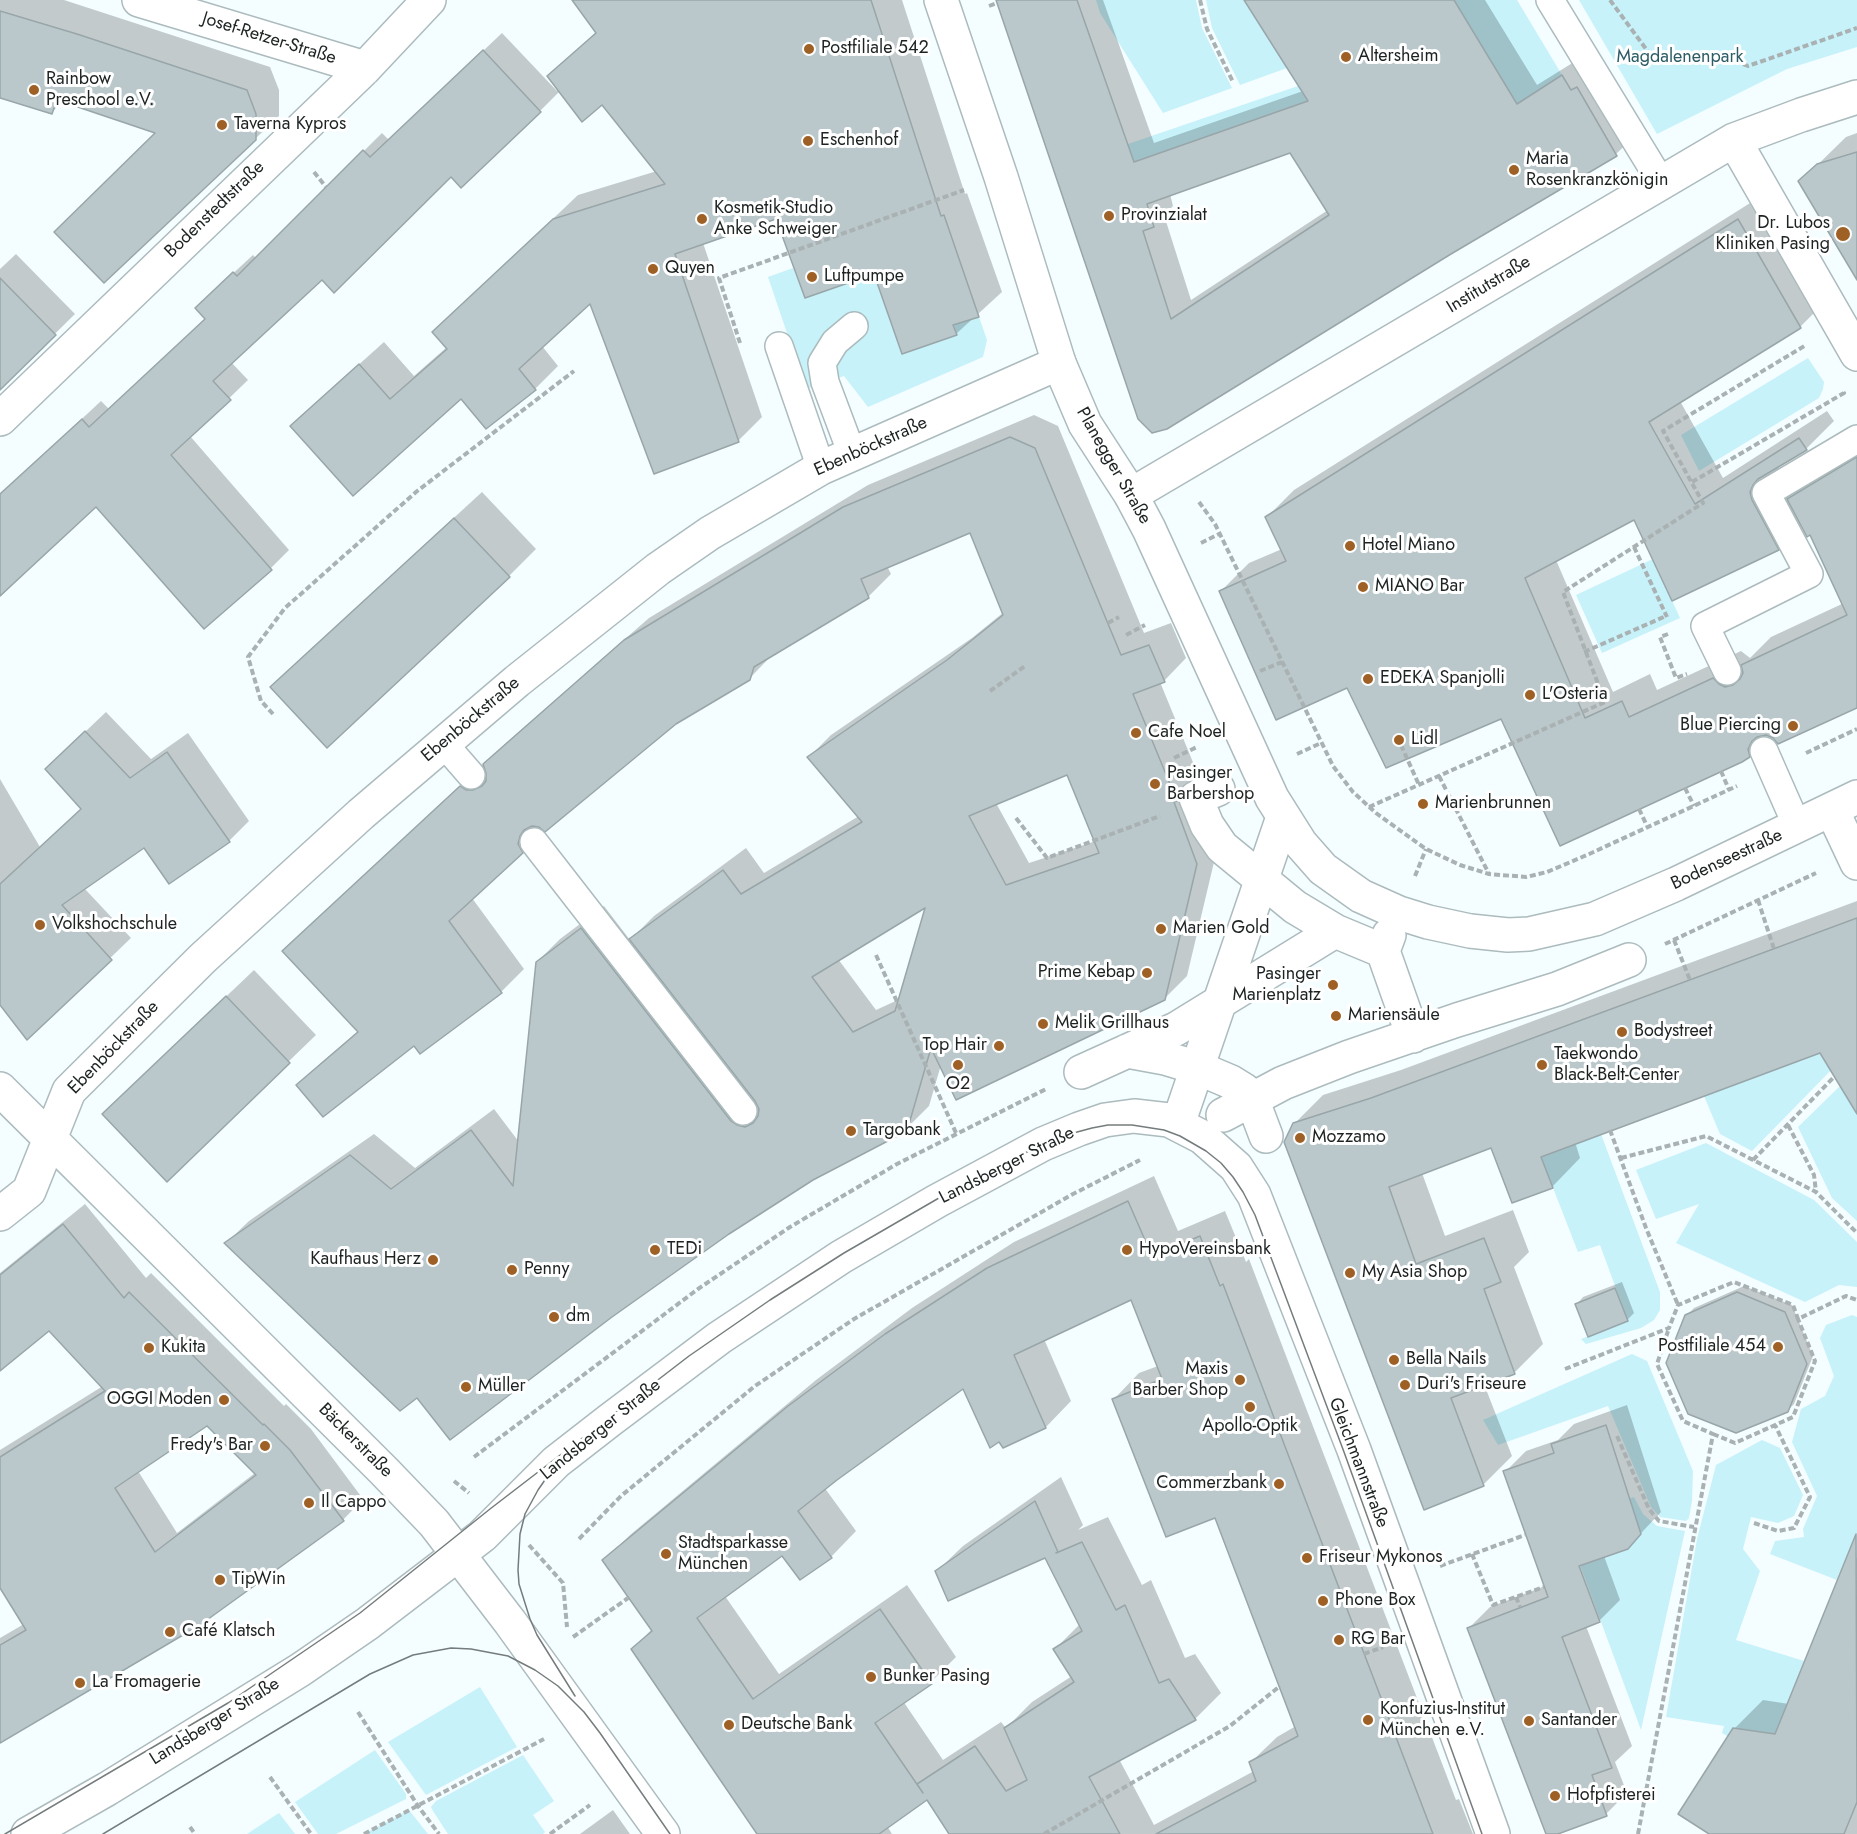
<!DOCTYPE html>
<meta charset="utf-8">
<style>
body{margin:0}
canvas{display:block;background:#f4fdff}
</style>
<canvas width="1857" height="1834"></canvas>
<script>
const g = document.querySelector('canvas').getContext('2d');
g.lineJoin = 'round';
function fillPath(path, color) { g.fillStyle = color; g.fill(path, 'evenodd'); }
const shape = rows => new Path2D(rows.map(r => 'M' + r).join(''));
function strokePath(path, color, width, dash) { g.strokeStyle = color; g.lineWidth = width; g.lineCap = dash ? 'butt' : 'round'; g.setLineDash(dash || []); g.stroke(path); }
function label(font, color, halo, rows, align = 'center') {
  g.font = font + ' Jost,sans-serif'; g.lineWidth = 6; g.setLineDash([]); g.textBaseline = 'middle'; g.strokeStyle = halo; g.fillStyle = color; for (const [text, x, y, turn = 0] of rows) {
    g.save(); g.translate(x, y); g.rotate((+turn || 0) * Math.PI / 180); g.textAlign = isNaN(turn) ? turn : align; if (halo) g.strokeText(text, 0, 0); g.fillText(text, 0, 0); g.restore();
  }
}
fillPath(shape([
 [1096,0,1196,0,1202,28,1232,88,1163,113,1100,13],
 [1206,0,1244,0,1287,68,1240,85,1212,28],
 [1454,0,1517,0,1562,75,1517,104],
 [1579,0,1857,0,1857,47,1787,69,1657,134],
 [1298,86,1316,116,1289,153,1273,159,1258,119,1134,162,1128,144],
 [867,251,902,354,957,335,954,325,979,317,987,340,983,357,868,407,844,376,806,389,768,277,793,268,805,298,834,288],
 [1808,358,1824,382,1823,389,1819,398,1699,471,1681,435],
 [1653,559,1680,618,1602,653,1576,595],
 [1831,1049,1839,1062,1752,1151,1720,1134,1704,1096],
 [1840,1086,1857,1114,1857,1221,1832,1198,1798,1127],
 [1601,1134,1660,1292,1660,1310,1654,1320,1641,1328,1586,1344,1581,1339,1628,1321,1600,1245,1578,1252,1541,1157],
 [1706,1143,1814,1200,1857,1242,1857,1287,1839,1285,1805,1302,1676,1243,1699,1204,1656,1219,1636,1170],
 [1852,1315,1857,1317,1857,1566,1852,1578,1839,1573,1837,1580,1770,1554,1775,1541,1804,1537,1803,1529,1817,1496,1792,1442,1801,1409,1825,1396,1834,1376,1820,1338,1826,1325],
 [1632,1354,1647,1361,1693,1471,1692,1501,1689,1518,1686,1521,1660,1517,1651,1507,1608,1406,1498,1445,1483,1420],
 [1762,1440,1780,1448,1803,1495,1794,1516,1778,1523,1751,1517,1743,1549,1760,1571,1736,1640,1804,1661,1773,1740,1757,1753,1722,1733,1724,1726,1666,1717,1697,1539,1716,1465],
 [1634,1497,1643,1514,1657,1526,1685,1531,1641,1730,1580,1565,1628,1549,1641,1534,1635,1515,1614,1513,1610,1504],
 [480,1687,517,1747,426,1795,388,1742],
 [375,1750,406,1794,406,1799,336,1834,318,1834,295,1802],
 [523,1755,554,1801,533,1815,545,1832,543,1834,448,1834,433,1811,431,1807,436,1801],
 [409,1810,428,1834,364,1834],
 [279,1813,295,1834,247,1834]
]), '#c7f2fa');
fillPath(shape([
 [0,0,64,0,270,67,279,90,279,116,255,139,158,132,64,100,52,112,0,96],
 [574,0,902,0,965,194,967,193,1002,292,956,334,875,272,776,217,703,243,762,417,738,441,591,302,542,346,558,366,535,389,461,397,316,403,384,342,414,376,447,347,458,309,578,195,657,171,602,103,560,91,540,111,451,175,322,278,231,362,248,380,190,436,289,550,271,568,204,627,96,505,0,597,0,495,101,401,109,409,207,318,215,290,253,255,256,258,382,133,389,140,502,33,557,91,559,90,549,76,597,31],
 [997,0,1103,0,1154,143,1303,91,1246,0,1485,0,1537,85,1582,57,1636,135,1616,154,1450,253,1166,428],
 [1290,151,1328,210,1191,300,1164,215,1173,206,1170,194],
 [1857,133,1857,278,1800,182,1846,137],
 [1766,193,1828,299,1800,327,1680,401,1723,478,1827,411,1834,421,1806,449,1778,466,1792,496,1816,471,1857,447,1857,706,1769,735,1749,756,1502,717,1348,686,1221,591,1249,563,1282,549,1267,517,1294,490],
 [1635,518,1778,549,1802,525,1810,533,1844,603,1771,637,1750,658,1741,651,1657,690,1650,674,1613,692,1556,560],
 [16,254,75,314,0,388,0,269],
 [1034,415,1058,426,1144,633,1171,623,1186,658,1164,681,1160,682,1199,777,1197,779,1219,841,1187,976,1164,999,941,1065,929,1106,906,1129,812,1179,418,1396,226,1243,249,1221,374,1134,415,1168,494,1109,519,1142,537,962,560,939,604,906,630,940,654,916,746,848,764,873,859,816,809,757,831,735,972,638,1004,612,970,531,887,566,891,574,868,597,772,655,749,679,676,723,544,829,472,898,524,969,501,992,420,1052,414,1044,298,1086,321,1063,359,1030,307,928,507,742,649,618,868,485],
 [1068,773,1096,841,1029,863,996,803],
 [928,904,900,999,876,1010,838,959],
 [482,492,536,549,509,576,299,660],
 [106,712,151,759,188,733,249,821,229,841,144,846,84,888,131,938,27,1038,0,1003,0,779,40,847,83,808,67,749],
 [1857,901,1857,1111,1821,1051,1575,1142,1580,1158,1552,1187,1492,1146,1422,1173,1445,1236,1513,1210,1529,1252,1514,1267,1543,1344,1514,1373,1484,1384,1512,1456,1483,1485,1294,1124,1323,1095,1401,1070],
 [254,970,316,1035,167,1179,131,1087],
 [1154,1176,1178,1231,1225,1211,1246,1262,1249,1259,1456,1800,1459,1799,1473,1834,950,1834,927,1798,887,1826,892,1834,759,1834,633,1649,652,1629,604,1561,630,1535,816,1380,912,1308,1014,1242],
 [1132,1298,1158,1366,1139,1373,1114,1399,1216,1516,1296,1726,1277,1737,1251,1762,1254,1771,1154,1825,1119,1759,1195,1719,1221,1693,1195,1654,1185,1658,1151,1580,1142,1585,1108,1517,1078,1530,1083,1525,1061,1477,963,1546,937,1571,1046,1556,1080,1624,1055,1649,1072,1676,1032,1702,1006,1728,1001,1722,943,1760,903,1701,931,1682,956,1657,907,1585,779,1674,725,1596,783,1554,831,1557,856,1531,824,1487,963,1386,1046,1427,1071,1401,1044,1339],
 [85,1204,146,1278,151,1273,284,1406,286,1404,311,1429,363,1499,343,1520,0,1742,0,1638,24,1624,0,1585,0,1450,103,1386,49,1329,0,1369,0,1273],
 [207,1424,255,1473,177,1533,138,1471],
 [1622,1282,1634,1313,1627,1320,1577,1304,1583,1297],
 [1744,1286,1792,1305,1813,1356,1794,1404,1787,1411,1687,1315,1694,1308],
 [1627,1405,1661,1512,1627,1548,1604,1556,1620,1600,1599,1621,1586,1626,1632,1746,1615,1762,1627,1793,1606,1814,1553,1834,1548,1834,1469,1628,1490,1607,1545,1586,1505,1472,1526,1451,1558,1440,1574,1424],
 [1857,1557,1857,1834,1711,1834,1734,1729,1763,1700,1789,1704,1841,1574],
 [613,1810,630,1834,580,1834]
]), '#0003');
const building = shape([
 [572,0,871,0,941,216,944,215,979,317,953,325,957,335,902,354,874,274,805,298,776,219,675,254,739,442,654,474,590,304,519,369,536,390,486,429,461,399,353,496,290,426,359,364,390,399,447,349,432,332,553,219,665,184,602,105,582,122,547,76,596,33,572,0],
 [996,0,1077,0,1134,162,1308,101,1244,0,1454,0,1517,104,1562,75,1571,90,1577,87,1617,156,1451,254,1167,429,1152,433,1138,419,996,0],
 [1290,153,1329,215,1171,319,1143,231,1154,227,1147,204,1290,153],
 [0,11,77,34,247,90,256,114,256,140,104,283,54,232,155,133,57,100,52,114,0,98,0,11],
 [483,50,541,112,461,188,451,177,334,293,322,280,213,381,231,400,171,455,272,570,204,629,96,507,0,596,0,494,82,419,89,427,205,319,195,308,233,272,237,276,363,150,370,157,483,50],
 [1857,152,1857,280,1798,181,1817,164,1857,152],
 [1738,219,1801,328,1649,422,1695,504,1799,438,1807,450,1758,479,1753,485,1750,492,1752,500,1779,550,1672,601,1634,520,1525,578,1585,718,1622,701,1629,717,1713,678,1719,684,1725,687,1733,685,1740,679,1743,673,1741,665,1847,615,1810,535,1807,537,1787,499,1857,457,1857,708,1778,744,1773,738,1766,735,1757,737,1752,741,1748,749,1750,757,1742,762,1560,846,1501,719,1386,768,1347,688,1276,720,1219,591,1286,561,1265,517,1738,219],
 [0,278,56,335,0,390,0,278],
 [1010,437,1035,448,1121,655,1149,645,1165,682,1133,694,1177,801,1174,802,1197,864,1165,1000,956,1100,931,1048,907,1131,813,1180,729,1234,612,1317,450,1440,417,1398,400,1411,224,1243,350,1155,391,1189,471,1130,513,1186,536,962,581,928,731,1121,737,1125,745,1127,753,1123,758,1116,759,1109,755,1101,629,939,723,870,741,894,862,822,807,757,947,660,1003,615,970,533,861,579,869,598,754,667,750,680,676,724,545,832,539,827,532,826,524,830,520,836,518,844,523,853,449,921,502,993,420,1054,414,1046,323,1117,296,1085,358,1032,282,951,460,786,466,790,473,790,482,786,486,781,486,773,483,764,624,640,843,507,1010,437],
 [1067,775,1099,853,1006,885,969,816,1067,775],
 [925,908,895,1011,853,1032,812,977,925,908],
 [454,518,510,577,327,748,270,687,454,518],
 [85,731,130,778,167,752,230,842,169,884,144,848,62,905,112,960,27,1040,0,1005,0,884,81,809,45,769,85,731],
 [1857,918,1857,1114,1820,1053,1541,1157,1553,1188,1512,1203,1491,1148,1389,1187,1416,1264,1484,1238,1501,1282,1484,1289,1515,1374,1451,1398,1484,1486,1424,1510,1284,1142,1293,1123,1371,1098,1857,918],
 [226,996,290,1063,167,1182,102,1114,226,996],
 [1128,1201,1152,1256,1200,1236,1220,1286,1223,1284,1433,1834,1156,1834,1256,1781,1249,1762,1298,1736,1215,1518,1166,1537,1112,1399,1162,1379,1131,1300,1014,1355,1046,1428,1003,1448,999,1442,990,1448,963,1389,837,1480,798,1511,832,1558,800,1580,782,1556,697,1618,753,1699,880,1609,932,1684,875,1723,923,1793,917,1784,975,1746,1006,1791,1027,1780,1004,1728,1074,1682,1053,1649,1082,1631,1045,1558,948,1601,935,1571,1035,1501,1058,1552,1056,1553,1082,1542,1116,1610,1125,1605,1159,1683,1169,1679,1196,1720,1089,1777,1120,1834,949,1834,927,1800,879,1834,757,1834,631,1649,652,1631,602,1560,788,1406,885,1334,987,1268,1128,1201],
 [63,1224,124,1298,129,1292,263,1425,264,1424,290,1450,344,1521,200,1625,0,1743,0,1645,26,1630,0,1588,0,1457,105,1391,49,1331,0,1371,0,1275,63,1224],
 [207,1426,256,1475,155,1552,115,1488,207,1426],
 [1615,1288,1628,1321,1588,1337,1575,1304,1615,1288],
 [1737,1292,1785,1312,1807,1364,1788,1412,1736,1433,1688,1414,1666,1363,1685,1315,1737,1292],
 [1606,1425,1641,1534,1628,1549,1579,1566,1600,1622,1562,1637,1612,1768,1592,1775,1607,1816,1558,1834,1546,1834,1467,1628,1548,1597,1503,1471,1554,1453,1551,1444,1606,1425],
 [1856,1534,1857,1802,1844,1834,1709,1834,1678,1814,1733,1728,1775,1734,1856,1534]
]);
fillPath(building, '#bac8cb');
strokePath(building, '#98a6a9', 1.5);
const service = shape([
 [1550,0,1661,182],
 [779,346,821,468],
 [852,454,825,382,822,363,835,342,854,326],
 [1727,671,1705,626,1809,574,1766,493,1857,439],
 [444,744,471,775],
 [1764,751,1797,826],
 [534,842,743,1111]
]);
const pedestrian = shape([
 [1218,789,1196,798,1207,825,1222,847,1295,907,1335,931],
 [1389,935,1383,951,1413,1036],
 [1127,1051,1165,1058,1198,1068,1231,1082,1244,1090,1252,1099,1266,1136],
 [1081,1072,1176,1029,1335,931,1383,951],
 [1223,1115,1283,1083,1349,1057,1457,1020,1557,989,1629,960],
 [1178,1124,1283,817]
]);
const minor = shape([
 [139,0,365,68],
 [1734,140,1857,354],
 [0,419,365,68,429,0],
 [1131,495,1734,140,1801,115,1857,97],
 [1832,810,1857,863],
 [0,1089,384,1471,434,1523,510,1622,663,1834],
 [0,1214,29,1191,69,1091,203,958,361,814,517,681,658,569,710,533,821,468,1059,363],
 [28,1834,107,1789,300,1670,367,1624,482,1536,556,1462,610,1420,719,1338,841,1257,937,1201,1043,1144,1079,1129,1105,1120,1134,1116,1169,1120,1202,1137,1236,1167,1254,1195,1354,1450,1493,1834]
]);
const secondary = shape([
 [941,0,1001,177,1059,363,1085,424,1131,495,1149,529,1272,798,1301,844,1323,869,1361,896,1399,913,1428,922,1470,931,1508,935,1529,934,1595,919,1676,884,1857,797]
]);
strokePath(service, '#acbbbd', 30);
strokePath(pedestrian, '#acbbbd', 36);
strokePath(minor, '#acbbbd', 36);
strokePath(secondary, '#acbbbd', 36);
strokePath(shape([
 [1200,0,1207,29,1233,82],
 [1610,0,1649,53,1683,57,1719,55,1748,66,1857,28],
 [989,6,997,3],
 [314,172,326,187],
 [740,343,719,278,964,190],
 [1692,482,1844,393,1843,392],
 [1199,502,1215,524,1333,766,1353,792,1376,813,1426,849,1460,865,1489,874,1526,877,1547,872,1587,855,1737,786],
 [1201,543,1219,534],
 [1634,547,1667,617],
 [1108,623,1119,617],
 [1668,634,1660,637,1676,678,1687,674],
 [1126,635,1145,625],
 [1584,652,1666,616],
 [1260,671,1282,662],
 [990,691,1025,666],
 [273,714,261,701,248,657,285,608,416,492,574,371],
 [1401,745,1419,785],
 [1806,753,1857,729],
 [1297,754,1321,743],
 [1174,758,1197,747],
 [1721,771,1729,790],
 [1439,776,1489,874],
 [1685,788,1694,806],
 [1369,807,1605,702,1563,592,1703,503,1663,431,1806,345],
 [1639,809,1648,828],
 [1016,818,1047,858,1160,816],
 [1415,876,1426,849],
 [1758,900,1774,949],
 [1674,940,1690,980],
 [1665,944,1816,873],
 [876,955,956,1133],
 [1788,1125,1814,1175,1816,1192],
 [1610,1130,1646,1228,1678,1305],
 [1621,1158,1706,1136,1816,1192,1857,1233],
 [1753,1160,1834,1077],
 [1565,1369,1669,1328,1678,1305,1734,1282,1793,1305,1798,1319,1846,1296,1857,1300],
 [1713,1434,1735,1443,1793,1417,1815,1361,1798,1319],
 [1617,1436,1649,1509,1659,1521,1694,1527],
 [474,1457,698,1289,790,1227,897,1164,1046,1089],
 [454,1481,469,1493],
 [1754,1523,1778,1531,1794,1528,1810,1497,1775,1425],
 [579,1539,621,1496,755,1386,854,1319,1073,1194,1140,1160],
 [529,1545,563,1583,567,1627],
 [1472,1554,1493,1605,1544,1587],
 [1440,1566,1525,1535],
 [1516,1597,1520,1607],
 [573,1637,628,1598],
 [1364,1654,1383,1647],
 [358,1712,418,1806,439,1834],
 [270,1777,311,1834],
 [190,1827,195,1834],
 [364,1834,544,1739],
 [550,1834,590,1805],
 [1044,1834,1230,1726,1280,1686],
 [1638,1834,1713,1434,1683,1421,1657,1364,1669,1328]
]), '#a9b1b3', 4, [6, 3]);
strokePath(service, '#fff', 27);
strokePath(pedestrian, '#fff', 33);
strokePath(minor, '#fff', 33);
strokePath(secondary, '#fff', 33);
strokePath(shape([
 [554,1467,538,1490,525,1514,520,1534,518,1570,519,1584,530,1619,537,1635,575,1696],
 [5,1834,228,1703,360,1613,490,1509,689,1356,770,1300,844,1253,951,1191,1027,1152,1066,1135,1092,1128,1108,1125,1132,1125,1164,1130,1180,1136,1206,1151,1221,1163,1233,1177,1243,1192,1255,1215,1344,1452,1482,1834],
 [103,1834,370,1674,413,1655,451,1648,471,1649,508,1656,535,1670,558,1686,584,1712,600,1733,670,1834]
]), '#757c7d', 1.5);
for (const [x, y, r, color] of [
 [809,49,6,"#9e6025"],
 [1346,57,6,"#9e6025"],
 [34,90,6,"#9e6025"],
 [222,125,6,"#9e6025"],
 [808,141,6,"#9e6025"],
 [1514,170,6,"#9e6025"],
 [1109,216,6,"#9e6025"],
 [702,219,6,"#9e6025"],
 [1843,234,8,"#9e6025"],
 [653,269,6,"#9e6025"],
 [812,277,6,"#9e6025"],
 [1350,546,6,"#9e6025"],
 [1363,587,6,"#9e6025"],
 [1368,679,6,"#9e6025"],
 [1530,695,6,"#9e6025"],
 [1793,726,6,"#9e6025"],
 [1136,733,6,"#9e6025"],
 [1399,740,6,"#9e6025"],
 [1155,784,6,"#9e6025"],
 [1423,804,6,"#9e6025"],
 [40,925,6,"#9e6025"],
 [1161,929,6,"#9e6025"],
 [1147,973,6,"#9e6025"],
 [1333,985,6,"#9e6025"],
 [1336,1016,6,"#9e6025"],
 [1043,1024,6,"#9e6025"],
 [1622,1032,6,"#9e6025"],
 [999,1046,6,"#9e6025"],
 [958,1065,6,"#9e6025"],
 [1542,1065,6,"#9e6025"],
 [851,1131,6,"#9e6025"],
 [1300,1138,6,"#9e6025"],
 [655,1250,6,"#9e6025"],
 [1127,1250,6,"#9e6025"],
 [433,1260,6,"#9e6025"],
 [512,1270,6,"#9e6025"],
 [1350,1273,6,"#9e6025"],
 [554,1317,6,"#9e6025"],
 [1778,1347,6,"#9e6025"],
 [149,1348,6,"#9e6025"],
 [1394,1360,6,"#9e6025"],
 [1240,1380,6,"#9e6025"],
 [1405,1385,6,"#9e6025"],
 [466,1387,6,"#9e6025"],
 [224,1400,6,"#9e6025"],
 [1250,1407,6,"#9e6025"],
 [265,1446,6,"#9e6025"],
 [1279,1484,6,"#9e6025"],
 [309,1503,6,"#9e6025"],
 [666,1554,6,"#9e6025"],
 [1307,1558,6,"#9e6025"],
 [220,1580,6,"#9e6025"],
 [1323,1601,6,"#9e6025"],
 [170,1632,6,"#9e6025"],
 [1339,1640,6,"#9e6025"],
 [871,1677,6,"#9e6025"],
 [80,1683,6,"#9e6025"],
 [1368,1720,6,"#9e6025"],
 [1529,1721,6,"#9e6025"],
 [729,1725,6,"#9e6025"],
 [1555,1796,6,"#9e6025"]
]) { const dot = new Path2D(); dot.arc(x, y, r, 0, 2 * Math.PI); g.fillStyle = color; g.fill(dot); strokePath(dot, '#fff', 2); }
label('18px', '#1d2223', '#fff', [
 ["Josef-Retzer-Straße",269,39,17],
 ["Bodenstedtstraße",215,210,-44],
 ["Institutstraße",1489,285,-31],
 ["Ebenböckstraße",871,447,-24],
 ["Planegger Straße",1113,466,60],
 ["Ebenböckstraße",471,720,-40],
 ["Bodenseestraße",1727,860,-25],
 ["Ebenböckstraße",114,1048,-46],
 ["Landsberger Straße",1007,1166,-27],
 ["Landsberger Straße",601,1430,-39],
 ["Bäckerstraße",355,1441,45],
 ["Gleichmannstraße",1358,1463,69],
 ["Landsberger Straße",215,1722,-32]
]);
label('18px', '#1d2223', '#fff', [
 ["Postfiliale 542",821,49],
 ["Altersheim",1358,57],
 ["Rainbow",46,80],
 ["Preschool e.V.",46,101],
 ["Taverna Kypros",234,125],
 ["Eschenhof",820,141],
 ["Maria",1526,160],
 ["Rosenkranzkönigin",1526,181],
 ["Kosmetik-Studio",714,209],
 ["Anke Schweiger",714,230],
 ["Provinzialat",1121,216],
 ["Dr. Lubos",1830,224,"right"],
 ["Kliniken Pasing",1830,245,"right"],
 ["Quyen",665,269],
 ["Luftpumpe",824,277],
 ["Hotel Miano",1362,546],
 ["MIANO Bar",1375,587],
 ["EDEKA Spanjolli",1380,679],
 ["L'Osteria",1542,695],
 ["Blue Piercing",1781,726,"right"],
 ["Cafe Noel",1148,733],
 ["Lidl",1411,740],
 ["Pasinger",1167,774],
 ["Barbershop",1167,795],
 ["Marienbrunnen",1435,804],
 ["Volkshochschule",52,925],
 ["Marien Gold",1173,929],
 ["Prime Kebap",1135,973,"right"],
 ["Pasinger",1321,975,"right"],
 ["Marienplatz",1321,996,"right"],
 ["Mariensäule",1348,1016],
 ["Melik Grillhaus",1055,1024],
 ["Bodystreet",1634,1032],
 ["Top Hair",987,1046,"right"],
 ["Taekwondo",1554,1055],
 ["Black-Belt-Center",1554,1076],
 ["O2",958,1085,"center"],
 ["Targobank",863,1131],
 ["Mozzamo",1312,1138],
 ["TEDi",667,1250],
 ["HypoVereinsbank",1139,1250],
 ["Kaufhaus Herz",421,1260,"right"],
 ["Penny",524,1270],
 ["My Asia Shop",1362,1273],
 ["dm",566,1317],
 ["Postfiliale 454",1766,1347,"right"],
 ["Kukita",161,1348],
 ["Bella Nails",1406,1360],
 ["Maxis",1228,1370,"right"],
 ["Barber Shop",1228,1391,"right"],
 ["Duri's Friseure",1417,1385],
 ["Müller",478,1387],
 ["OGGI Moden",212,1400,"right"],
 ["Apollo-Optik",1250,1427,"center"],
 ["Fredy's Bar",253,1446,"right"],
 ["Commerzbank",1267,1484,"right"],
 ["Il Cappo",321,1503],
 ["Stadtsparkasse",678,1544],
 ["München",678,1565],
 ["Friseur Mykonos",1319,1558],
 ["TipWin",232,1580],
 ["Phone Box",1335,1601],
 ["Café Klatsch",182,1632],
 ["RG Bar",1351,1640],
 ["Bunker Pasing",883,1677],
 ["La Fromagerie",92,1683],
 ["Konfuzius-Institut",1380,1710],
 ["München e.V.",1380,1731],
 ["Santander",1541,1721],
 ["Deutsche Bank",741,1725],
 ["Hofpfisterei",1567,1796]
], 'left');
label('18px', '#2c5c65', '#fff', [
 ["Magdalenenpark",1680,58]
]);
</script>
